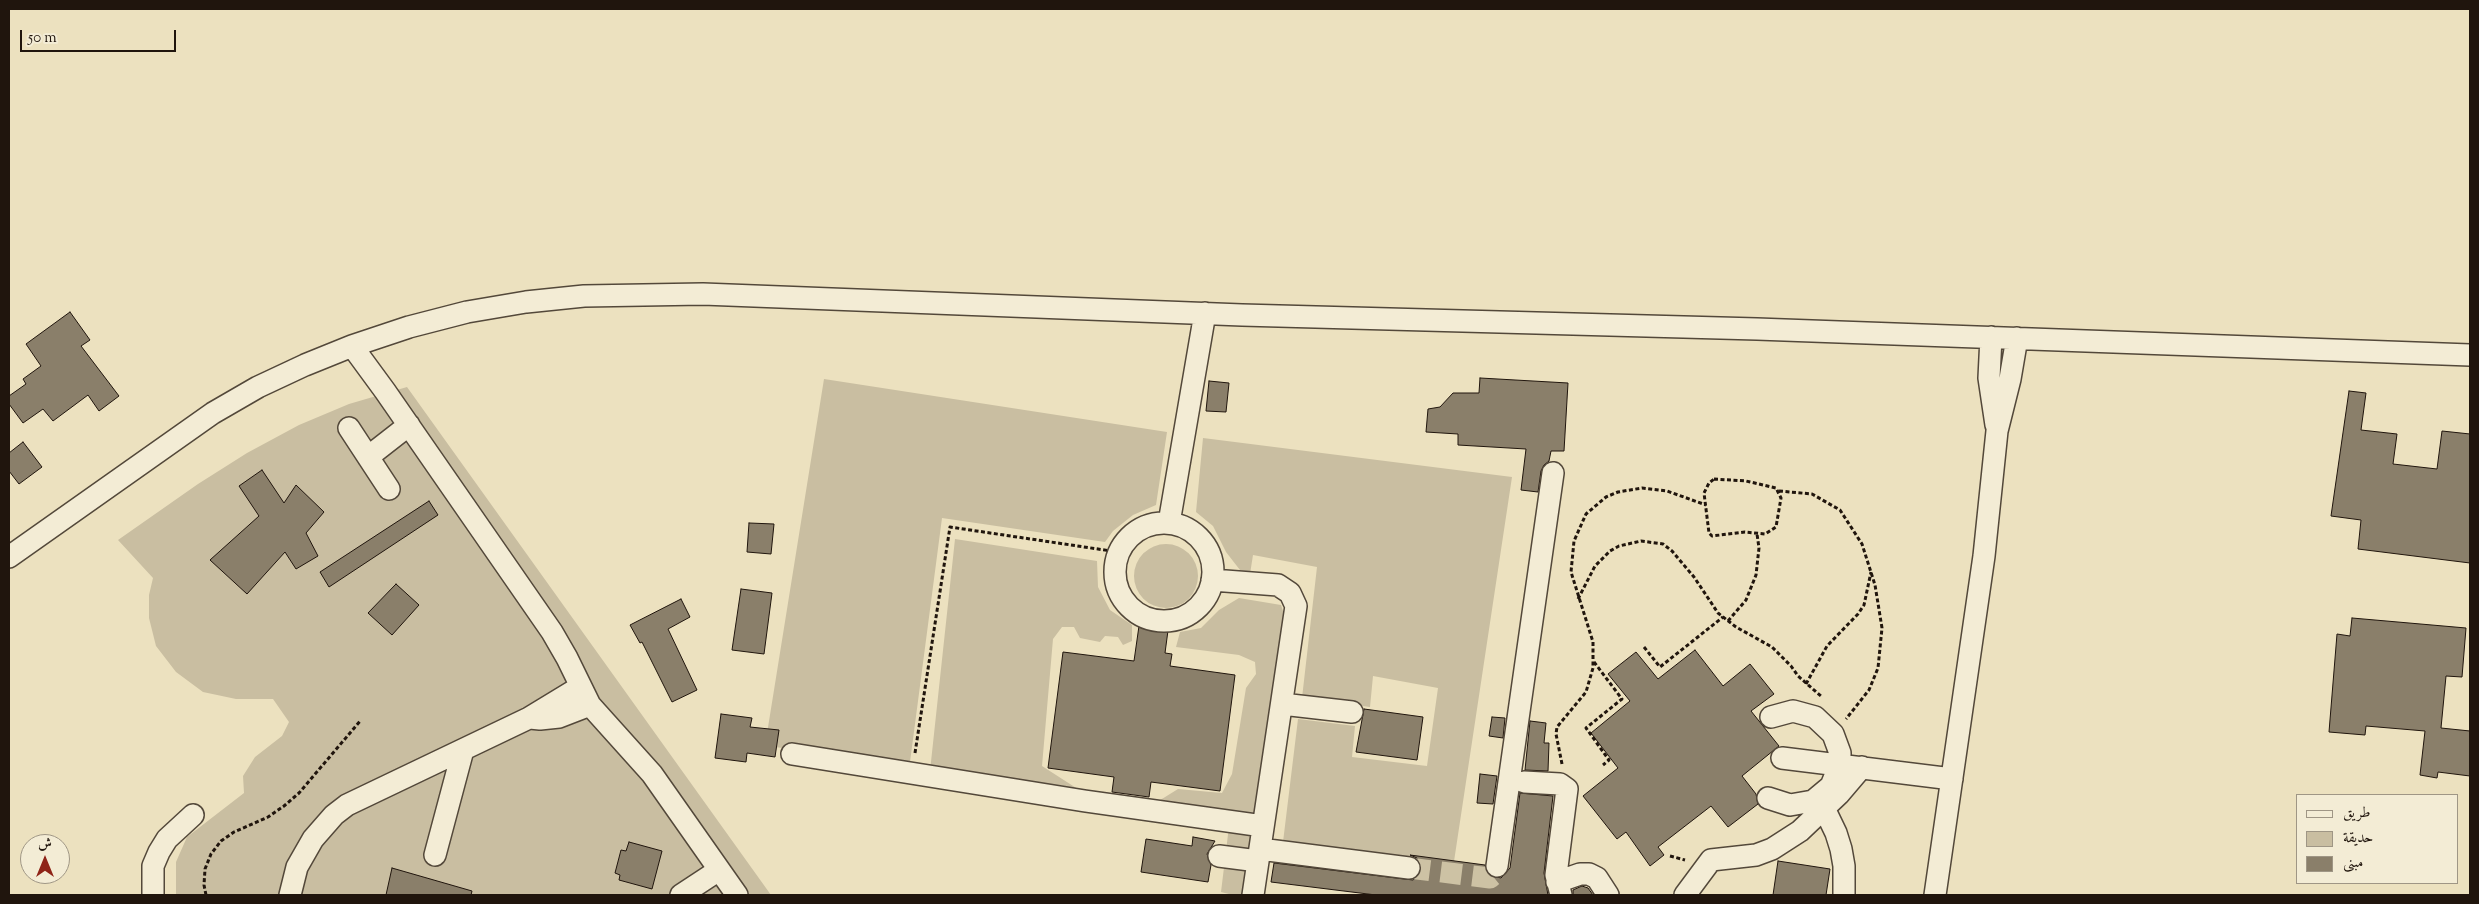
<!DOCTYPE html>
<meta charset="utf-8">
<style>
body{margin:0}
#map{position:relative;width:2479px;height:904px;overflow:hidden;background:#ece1bf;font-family:"Sorts Mill Goudy",Amiri,serif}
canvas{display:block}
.frame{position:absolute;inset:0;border:10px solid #20150d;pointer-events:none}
.legend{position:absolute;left:2296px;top:794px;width:162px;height:90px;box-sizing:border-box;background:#f3ecd5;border:1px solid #9f9685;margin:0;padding:6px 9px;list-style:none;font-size:15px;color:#20150d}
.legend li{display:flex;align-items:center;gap:10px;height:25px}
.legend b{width:25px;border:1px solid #9f9685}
.north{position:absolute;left:20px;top:834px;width:50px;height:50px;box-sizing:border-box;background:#f3ecd5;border:1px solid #9f9685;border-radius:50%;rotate:0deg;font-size:14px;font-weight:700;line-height:20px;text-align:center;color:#20150d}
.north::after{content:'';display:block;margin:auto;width:18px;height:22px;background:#8f2418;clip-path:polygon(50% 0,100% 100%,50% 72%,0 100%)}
.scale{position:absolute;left:20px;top:30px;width:156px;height:22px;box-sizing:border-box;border:2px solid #20150d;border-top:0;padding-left:6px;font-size:15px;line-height:18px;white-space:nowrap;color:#20150d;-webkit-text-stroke:4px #f3ecd5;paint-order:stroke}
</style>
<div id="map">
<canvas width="2479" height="904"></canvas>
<div class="frame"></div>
<ul class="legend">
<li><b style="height:6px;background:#f3ecd5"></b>طريق</li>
<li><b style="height:14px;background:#c9bea1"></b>حديقة</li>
<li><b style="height:14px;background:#8a7f6a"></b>مبنى</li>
</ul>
<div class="north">ش</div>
<div class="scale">50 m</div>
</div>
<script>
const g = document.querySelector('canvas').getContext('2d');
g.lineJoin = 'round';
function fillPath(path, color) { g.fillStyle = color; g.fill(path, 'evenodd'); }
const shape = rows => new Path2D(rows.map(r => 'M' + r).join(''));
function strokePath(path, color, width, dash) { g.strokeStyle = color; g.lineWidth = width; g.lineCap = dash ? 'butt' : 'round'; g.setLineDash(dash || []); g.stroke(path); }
fillPath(shape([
 [824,379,1167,432,1156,505,1133,515,1113,531,1105,542,942,518,910,762,765,746],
 [407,387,771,895,176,895,176,862,187,837,244,793,243,776,255,757,282,736,289,722,273,699,236,699,203,692,176,672,156,646,149,618,149,595,153,578,118,540,198,484,247,453,299,425,349,404],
 [1203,438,1512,477,1453,868,1283,842,1298,719,1355,726,1352,757,1427,766,1438,688,1373,676,1370,707,1302,698,1317,567,1253,555,1250,574,1240,570,1226,552,1213,526,1196,512],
 [955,539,1097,561,1098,587,1110,610,1132,625,1132,641,1123,645,1118,637,1105,636,1100,642,1080,638,1074,627,1062,627,1053,639,1042,766,1084,793,930,771],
 '1134 576a32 32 0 1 1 64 0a32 32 0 1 1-64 0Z',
 [1239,598,1281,605,1289,629,1252,895,1233,895,1221,892,1230,818,1149,807,1178,789,1222,793,1232,774,1246,688,1256,674,1255,662,1239,655,1176,647,1180,632,1201,628,1219,610]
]), '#c9bea1');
const building = shape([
 [70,312,90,340,81,346,119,396,99,411,88,395,53,421,43,409,23,423,9,404,9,396,26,384,23,379,41,366,26,344,70,312],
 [1480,378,1568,383,1564,451,1551,451,1549,461,1544,465,1541,471,1538,492,1521,490,1526,449,1458,445,1458,434,1426,432,1428,409,1440,407,1453,393,1479,393,1480,378],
 [1209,381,1229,383,1226,412,1206,411,1209,381],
 [2349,391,2366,393,2361,430,2397,434,2393,464,2437,469,2442,431,2470,434,2470,563,2358,549,2361,520,2331,516,2349,391],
 [23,442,42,467,19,484,9,471,9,453,23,442],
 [262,470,284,503,296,485,324,512,306,533,318,556,296,569,285,552,247,594,210,560,259,516,239,486,262,470],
 [429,501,438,515,329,587,320,572,429,501],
 [749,523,774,524,771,554,747,552,749,523],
 [396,584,419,605,392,635,368,613,396,584],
 [741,589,772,593,764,654,732,650,741,589],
 [681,599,690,617,668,629,697,690,672,702,642,642,640,643,630,625,681,599],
 [2352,618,2466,628,2462,677,2446,676,2441,728,2470,731,2470,776,2438,772,2437,778,2420,775,2425,731,2366,726,2365,735,2329,732,2337,634,2350,636,2352,618],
 [1140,619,1169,623,1165,653,1172,654,1170,666,1235,675,1220,791,1151,782,1149,797,1112,792,1114,777,1048,768,1063,652,1134,661,1140,619],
 [1695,650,1723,686,1750,664,1774,694,1751,711,1779,746,1742,776,1756,794,1758,804,1728,827,1711,806,1658,847,1664,855,1650,866,1626,832,1617,839,1583,796,1618,768,1591,733,1630,701,1608,674,1636,652,1658,679,1695,650],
 [1364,709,1423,717,1417,760,1356,752,1364,709],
 [721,714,752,718,750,727,779,730,775,757,747,753,746,762,715,758,721,714],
 [1492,717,1505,718,1503,738,1489,736,1492,717],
 [1530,721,1546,723,1544,743,1549,743,1548,771,1525,770,1530,721],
 [1480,774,1497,776,1493,804,1477,803,1480,774],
 [1520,793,1553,796,1544,873,1548,895,1376,895,1271,882,1274,863,1413,880,1419,875,1421,869,1417,858,1410,855,1485,865,1489,875,1501,878,1510,868,1520,793],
 [1193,837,1215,841,1207,854,1211,865,1208,882,1141,872,1146,839,1192,846,1193,837],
 [629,842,662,851,652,889,619,880,620,875,615,873,621,850,626,851,629,842],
 [1778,861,1830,869,1826,895,1773,895,1778,861],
 [392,868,472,891,471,895,386,895,392,868],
 [1582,886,1588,888,1593,895,1573,895,1573,890,1582,886]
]);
fillPath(building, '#8a7f6a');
strokePath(building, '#20150d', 1);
strokePath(shape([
 [1409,868,1490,878,1495,874,1497,866]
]), '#cdc2a4', 21, [21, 11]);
const minor = shape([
 [1991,337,1989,378,1996,425],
 [352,346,385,391,552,632,567,658,590,705,652,774,737,895],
 [349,428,389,489],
 [368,457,409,425],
 [1169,523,1205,313],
 '1115 572a49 49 0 1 1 98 0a49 49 0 1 1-98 0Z',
 [9,557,213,413,258,387,305,365,352,346,409,327,467,312,526,302,584,296,703,294,1242,315,1757,329,2470,355],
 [1212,580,1278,585,1290,593,1296,606,1253,895],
 [1282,704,1352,712],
 [530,718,540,719,559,717,590,705],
 [792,754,1085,801,1263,826],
 [1782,758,1952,779],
 [1524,782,1560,784,1567,789,1556,875,1561,895],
 [1768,798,1790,805,1813,801,1831,786,1840,764,1840,753,1833,734,1815,717,1793,711,1771,717],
 [1824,808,1836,833,1841,849,1844,866,1844,895],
 [1260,849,1409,868],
 [435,855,463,750],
 [1219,856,1258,861],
 [1497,866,1553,473],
 [1557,882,1580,874,1589,874,1597,878,1608,895],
 [153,895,153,866,159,852,167,839,193,815],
 [290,895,297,867,313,839,334,815,347,805,529,718,580,687],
 [681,895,719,870],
 [1685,895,1711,860,1756,855,1772,849,1800,831,1839,794,1862,767],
 [1935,895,1984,556,1997,431,2010,379,2017,338]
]);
strokePath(minor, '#53483a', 24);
strokePath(shape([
 [1714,479,1746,481,1776,488,1781,498,1776,527,1765,534,1745,532,1712,536,1709,533,1704,493,1709,483,1714,479],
 [1779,491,1812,494,1840,510,1862,544,1875,585,1882,628,1878,668,1869,690,1846,719],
 [1578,599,1595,566,1610,551,1619,546,1641,541,1663,544,1672,551,1694,577,1718,613,1736,627,1772,647,1791,666,1798,676,1822,697],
 [1728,621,1746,600,1756,575,1759,548,1757,534],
 [1644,647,1660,667,1723,617],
 [1594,662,1622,699,1586,728,1609,760,1603,765],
 [1806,684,1827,646,1858,614,1864,605,1871,572],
 [915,753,950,527,1118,552],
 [1562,764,1556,734,1557,727,1586,692,1593,668,1593,642,1571,572,1574,541,1586,514,1606,497,1618,492,1642,488,1667,491,1706,505],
 [1670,856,1685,860],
 [206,895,204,885,205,869,211,854,221,841,234,832,268,817,284,806,299,793,361,720]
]), '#20150d', 3, [4, 2.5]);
strokePath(minor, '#f3ecd5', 21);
</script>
